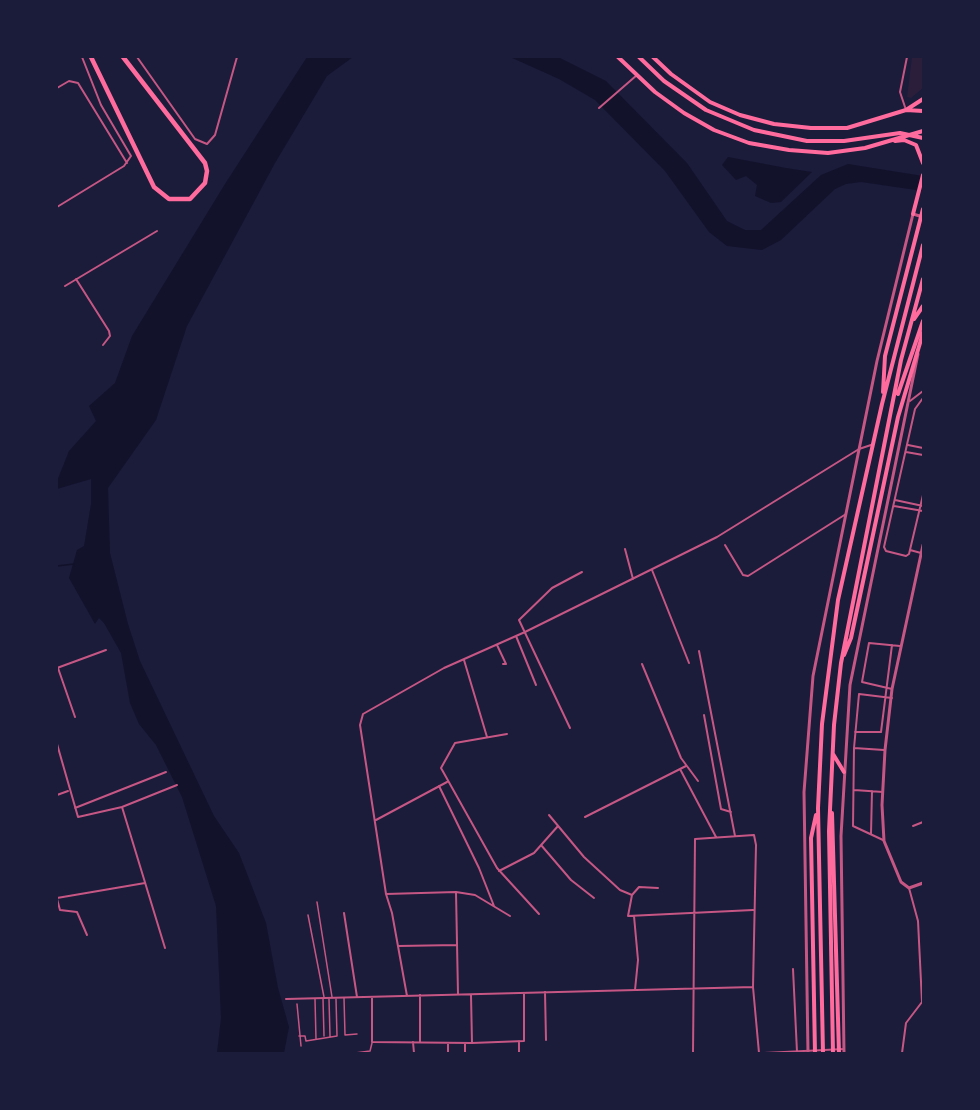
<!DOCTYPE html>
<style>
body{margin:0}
#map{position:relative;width:980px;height:1110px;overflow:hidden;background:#1b1b3a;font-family:Figtree,sans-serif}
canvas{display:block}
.frame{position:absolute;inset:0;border:58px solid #1b1b3a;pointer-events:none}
</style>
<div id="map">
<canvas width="980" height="1110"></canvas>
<div class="frame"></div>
</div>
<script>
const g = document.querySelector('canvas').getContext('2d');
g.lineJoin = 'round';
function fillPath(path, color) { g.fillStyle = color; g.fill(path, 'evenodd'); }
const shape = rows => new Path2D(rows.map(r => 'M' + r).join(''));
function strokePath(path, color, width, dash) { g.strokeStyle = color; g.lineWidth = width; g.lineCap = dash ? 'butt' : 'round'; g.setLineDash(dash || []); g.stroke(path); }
fillPath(shape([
 [912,57,923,57,923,88,911,98,907,97]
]), '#2a1e3b');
fillPath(shape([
 [307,57,353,57,327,76,275,163,187,326,156,420,108,488,110,553,128,624,140,661,214,816,239,853,266,923,278,988,289,1027,284,1053,217,1053,221,1018,216,906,182,797,156,745,139,724,130,703,121,653,104,623,99,618,95,624,69,578,77,550,84,546,91,504,91,479,57,489,57,481,69,451,96,421,89,406,115,383,132,336,225,184],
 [510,57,558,57,606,81,687,163,727,221,745,230,761,230,821,175,848,164,923,176,923,191,861,182,846,184,835,189,781,240,762,250,727,246,709,232,665,171,595,100,559,79],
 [728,157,786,168,812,172,781,202,771,203,755,196,757,185,746,176,736,180,722,165]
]), '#12122b');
strokePath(shape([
 [57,566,74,564]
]), '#12122b', 1.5);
strokePath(shape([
 [317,902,332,997],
 [308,915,324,997],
 [344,998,345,1035,357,1034],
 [315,999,316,1039],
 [323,999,324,1036],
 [329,999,330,1036],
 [297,1004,301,1046],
 [299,1036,305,1036,306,1041,337,1036,336,999],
 [355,1053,370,1051,372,1043]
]), '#c65784', 1.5);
strokePath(shape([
 [137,57,195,139,207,144,215,135,237,57],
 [57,88,69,81,78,83,127,163],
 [599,108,637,75],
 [906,110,900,92,907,57],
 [57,207,124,166,131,156,101,105,82,57],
 [76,279,109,331,110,336,103,345],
 [65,286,157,231],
 [923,398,915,409,884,547,886,551,906,556,909,554,923,495],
 [910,401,923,391],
 [908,445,923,448],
 [906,452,923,455],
 [895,500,923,506],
 [894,506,923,511],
 [725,545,743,575,748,576,846,514],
 [625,549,633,579],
 [910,550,921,553],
 [652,570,689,663],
 [516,636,536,685],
 [497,645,506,664,503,664],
 [699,651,735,836],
 [464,660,487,737],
 [642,664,681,758,698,781],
 [57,668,106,650],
 [58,668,75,717],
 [892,689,862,682,869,643,900,646],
 [704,715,721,809,731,812],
 [570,728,519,620,552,588,582,572],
 [855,732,881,732,892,645],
 [507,734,455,743,441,768,497,868,539,914],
 [57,744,78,817,122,807,165,948],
 [854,748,884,750],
 [680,769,716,837],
 [439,786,479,868,494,906],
 [854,790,883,792],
 [57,795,68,791],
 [122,807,177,785],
 [75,808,166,772],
 [549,815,584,857,620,890,632,895,639,887,658,888],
 [585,817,686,766],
 [376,820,447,782],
 [913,826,923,822],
 [871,834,872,791],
 [883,840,853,826,854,748,859,694,892,698],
 [541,845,571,880,594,898],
 [499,871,534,853,558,826],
 [456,892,458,994],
 [386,894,360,725,363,714,444,668,525,632,717,537,859,449,871,445],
 [632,895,628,916,753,910],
 [57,898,145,883],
 [57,899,60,910,77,912,87,935],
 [344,913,357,997],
 [634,916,638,960,635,990],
 [398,946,457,945],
 [793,969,797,1052],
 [545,992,546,1040],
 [471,995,472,1043],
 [407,996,392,913,386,894,456,892,475,895,510,916],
 [372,998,372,1042,472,1043,524,1041,524,994],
 [286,999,753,987],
 [519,1041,519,1053],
 [413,1042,414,1053],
 [420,1042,420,995],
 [448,1043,448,1053],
 [465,1043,465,1053],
 [693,1053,695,839,754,835,756,845,753,987,759,1053],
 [764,1053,844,1049],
 [902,1053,906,1023,922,1002,918,921,909,888],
 [918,1053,923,1053]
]), '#c65784', 2);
strokePath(shape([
 [923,545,892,689,885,750,882,805,884,841,901,882,909,888,923,883],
 [808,1053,804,792,813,676,877,361,913,214,923,217],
 [844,1053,841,836,850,685,918,354]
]), '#c65784', 3);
strokePath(shape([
 [618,57,655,92,684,113,714,130,749,143,789,150,828,153,865,148,923,131],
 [639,57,664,81,706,110,754,130,807,141,844,141,900,133,923,138],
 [653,57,671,74,710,102,740,115,774,124,811,128,847,128,906,110,923,111],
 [906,110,923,99],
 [895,141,904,140,916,145,923,163],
 [913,214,923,175],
 [914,319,923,306],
 [883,392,885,356,923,209],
 [898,394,923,321],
 [844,655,851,638,898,417,923,333],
 [833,754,844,772],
 [832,813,839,1053],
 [815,1053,811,838,816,815],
 [823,1053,818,808,822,724,838,600,882,404,923,245],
 [833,1053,829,831,834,725,841,663,901,360,923,279]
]), '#ff6b9d', 4);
strokePath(shape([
 [91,57,154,187,169,199,190,199,205,183,207,171,205,163,123,57]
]), '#ff6b9d', 4.5);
</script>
